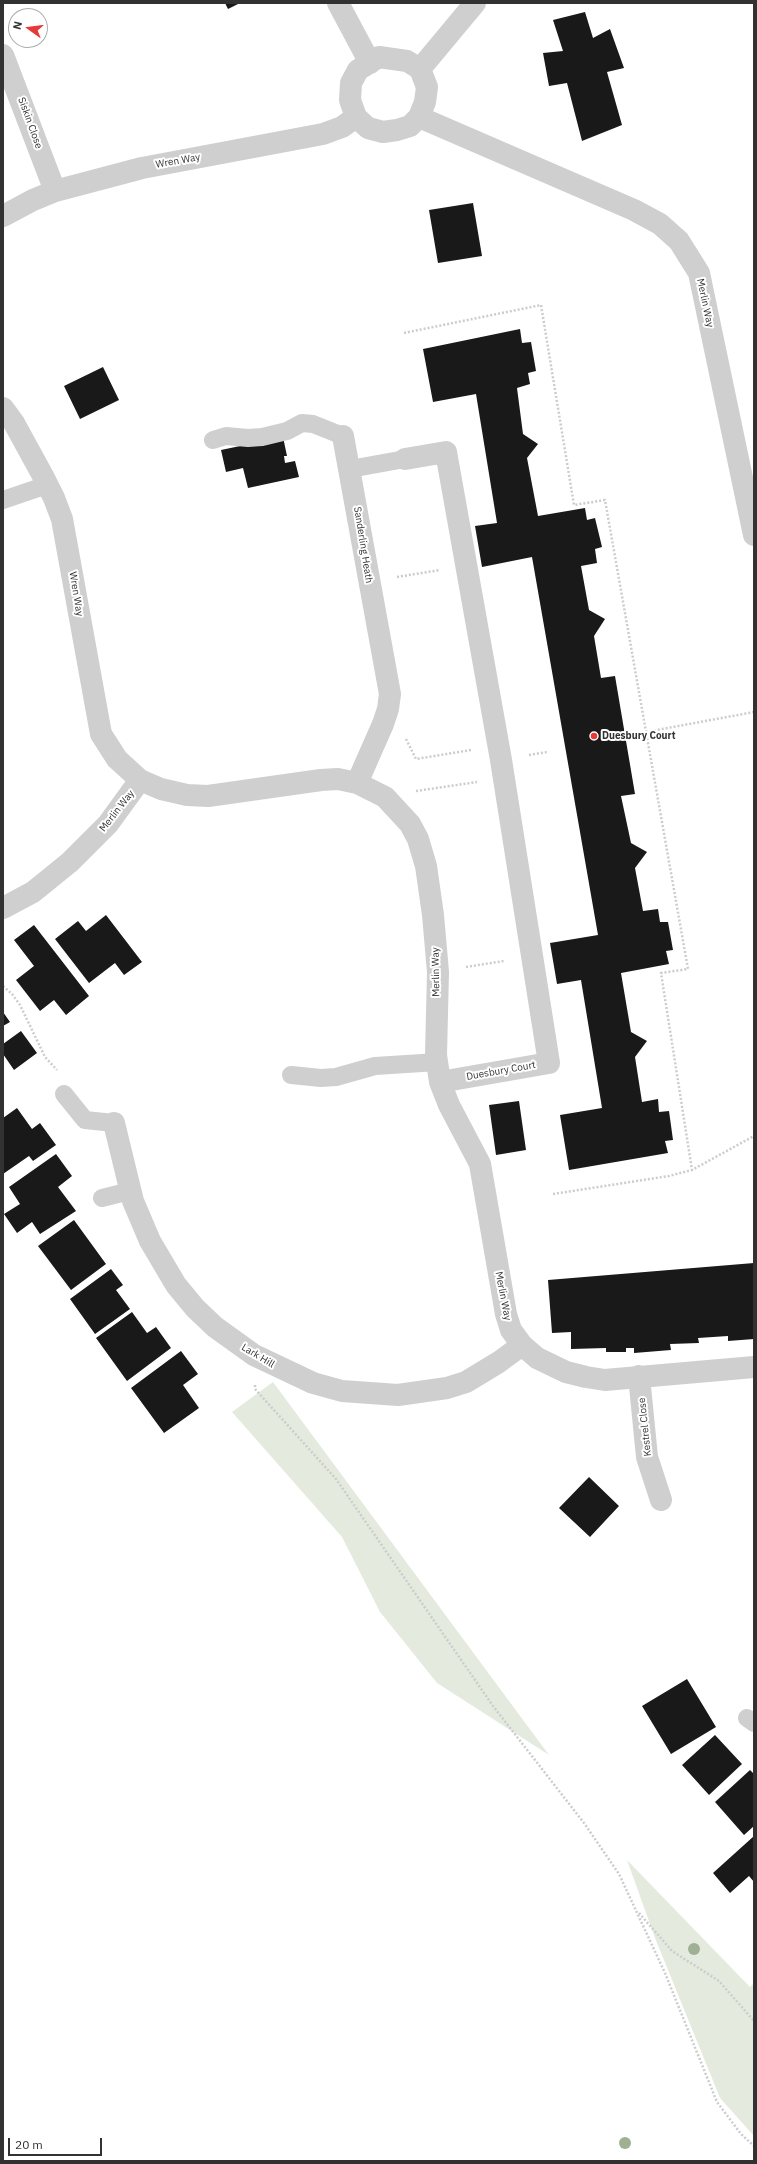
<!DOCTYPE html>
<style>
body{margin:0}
#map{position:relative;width:757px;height:2164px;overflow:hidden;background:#fff;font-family:"IBM Plex Sans",sans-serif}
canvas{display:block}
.frame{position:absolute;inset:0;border:4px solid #323232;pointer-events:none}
.north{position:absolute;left:8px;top:8px;width:40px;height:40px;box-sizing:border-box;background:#fff;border:1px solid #adadad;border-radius:50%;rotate:284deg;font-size:11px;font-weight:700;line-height:16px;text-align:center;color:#323232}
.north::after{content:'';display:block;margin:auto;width:14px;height:18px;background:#e53a39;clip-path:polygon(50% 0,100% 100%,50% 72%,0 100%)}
.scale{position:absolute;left:8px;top:2138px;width:94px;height:18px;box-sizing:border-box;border:2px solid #323232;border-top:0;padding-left:5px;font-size:12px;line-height:14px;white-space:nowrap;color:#323232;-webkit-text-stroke:3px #fff;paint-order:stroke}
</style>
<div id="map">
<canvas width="757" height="2164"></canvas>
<div class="frame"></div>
<div class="north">N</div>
<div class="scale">20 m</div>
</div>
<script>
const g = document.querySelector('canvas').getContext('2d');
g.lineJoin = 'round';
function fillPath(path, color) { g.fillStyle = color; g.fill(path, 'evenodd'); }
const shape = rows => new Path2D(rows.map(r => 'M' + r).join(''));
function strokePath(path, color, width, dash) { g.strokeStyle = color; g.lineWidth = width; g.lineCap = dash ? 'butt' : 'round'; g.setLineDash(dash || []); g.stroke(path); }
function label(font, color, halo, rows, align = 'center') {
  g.font = font + ' "IBM Plex Sans",sans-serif'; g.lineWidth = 4; g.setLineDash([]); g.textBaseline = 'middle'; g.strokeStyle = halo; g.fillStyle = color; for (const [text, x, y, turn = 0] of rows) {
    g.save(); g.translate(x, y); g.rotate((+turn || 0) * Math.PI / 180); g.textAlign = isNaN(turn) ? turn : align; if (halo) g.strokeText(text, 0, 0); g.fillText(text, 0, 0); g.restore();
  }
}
fillPath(shape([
 [273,1382,549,1755,437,1683,380,1612,342,1537,232,1412],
 [627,1860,750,1987,754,1983,754,2136,720,2098,655,1938]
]), '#e4ebde');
fillPath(shape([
 [225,3,240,3,228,9],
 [585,12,593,38,610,29,624,68,607,72,622,125,582,141,567,83,549,86,543,53,563,51,553,20],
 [473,203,482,256,438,263,429,210],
 [520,329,522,343,531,342,536,371,528,373,530,384,517,388,523,434,538,444,527,458,538,516,585,508,587,520,595,518,602,547,595,549,597,563,581,566,589,610,605,619,594,636,601,678,615,676,635,794,621,796,631,843,647,852,635,868,643,911,658,909,660,922,668,922,673,950,666,951,669,964,621,973,631,1032,647,1041,635,1057,642,1102,658,1099,659,1112,669,1111,673,1140,665,1141,668,1153,569,1170,560,1115,602,1108,581,980,557,984,550,943,598,935,532,557,482,567,475,526,497,523,476,394,433,402,423,349],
 [103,367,119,400,80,419,64,386],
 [283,437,287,456,284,456,285,463,295,461,299,477,248,488,243,468,226,472,221,450],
 [106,915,142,962,124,975,115,963,89,983,55,939,78,921,86,931],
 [34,925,89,996,66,1015,54,1000,40,1011,16,980,34,966,14,940],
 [3,1012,10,1022,3,1026],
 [21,1031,37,1053,14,1070,3,1054,3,1044],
 [519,1101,526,1150,496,1155,489,1105],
 [17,1108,32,1129,40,1123,56,1145,33,1161,29,1156,3,1174,3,1118],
 [56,1154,72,1176,58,1187,76,1211,40,1234,32,1222,17,1233,4,1214,20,1204,9,1187],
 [74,1220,106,1264,71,1290,38,1246],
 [754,1263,754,1339,728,1341,728,1336,698,1338,699,1343,670,1344,671,1350,634,1353,634,1348,626,1348,626,1352,606,1352,606,1348,571,1349,571,1332,552,1333,548,1280],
 [111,1269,123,1285,116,1290,130,1309,95,1334,70,1299],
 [132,1312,147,1333,156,1327,171,1348,127,1381,96,1338],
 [181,1351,198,1374,183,1385,199,1408,164,1433,131,1388],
 [589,1477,619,1506,590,1537,559,1508],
 [687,1679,716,1727,671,1754,642,1706],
 [715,1735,742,1764,709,1795,682,1765],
 [750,1770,754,1774,754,1826,744,1835,715,1802],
 [754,1836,754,1882,749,1876,730,1893,713,1873]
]), '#191919');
strokePath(shape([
 [404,333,541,305,574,505,605,500,688,969,661,973,692,1170],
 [397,577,440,570],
 [646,732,754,712],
 [406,739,416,759,471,750],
 [529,755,547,752],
 [416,791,477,782],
 [466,967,504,961],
 [3,986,12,994,20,1005,45,1057,57,1070],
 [553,1194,669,1176,692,1170,754,1136],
 [255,1385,255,1389,336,1479,493,1706,584,1823,619,1874,665,1973,717,2102,741,2134,754,2146],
 [639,1913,672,1951,719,1981,754,2021]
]), '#ccc', 2.5, [2, 2]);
strokePath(shape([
 [213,440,226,436,248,438,262,437,287,431,302,423,313,424,343,436],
 [350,469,405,459],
 [3,500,47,485],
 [291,1075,321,1078,336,1077,375,1066,438,1062],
 [64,1094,85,1120,114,1123],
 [102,1198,130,1191],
 [747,1718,754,1723]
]), '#cfcfcf', 18);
strokePath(shape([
 [338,3,370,63],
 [3,55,55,191],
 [379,57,407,61,420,69,427,87,425,102,419,117,410,126,397,130,383,132,368,128,356,117,350,100,351,83,358,70,379,57],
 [420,69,475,3],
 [419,117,634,210,660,224,679,241,699,273,754,535],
 [3,216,33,200,55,191,142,168,323,134,342,127,356,117],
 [3,408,14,423,43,476,54,498,62,519,101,734,117,759,140,780,161,789,187,795,208,796,321,780,338,779,357,783,385,797,410,824,418,839,426,866,433,915,438,972,436,1055,440,1082,449,1105,480,1164,506,1314,511,1330,522,1345,537,1358,566,1372,586,1377,605,1380,754,1367],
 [343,436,390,694,388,709,383,724,357,783],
 [405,459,446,452,501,760,549,1063,440,1082],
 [3,908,33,892,70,862,108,824,140,780],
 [114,1123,133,1201,150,1241,176,1285,195,1308,215,1327,254,1355,313,1383,342,1391,398,1395,447,1388,466,1382,499,1362,522,1345],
 [639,1376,647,1457,661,1500]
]), '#cfcfcf', 22);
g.fillStyle = '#9fb095';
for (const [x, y] of [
 [694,1949],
 [625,2143]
]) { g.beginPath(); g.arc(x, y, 6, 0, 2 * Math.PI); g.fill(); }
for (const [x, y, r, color] of [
 [594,736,4,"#e53a39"]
]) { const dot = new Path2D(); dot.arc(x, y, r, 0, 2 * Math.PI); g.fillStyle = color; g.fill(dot); strokePath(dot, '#fff', 1.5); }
label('10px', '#323232', '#fff', [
 ["Siskin Close",30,123,70],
 ["Wren Way",178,161,-10],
 ["Merlin Way",705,303,78],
 ["Sanderling Heath",363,545,81],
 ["Wren Way",76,594,81],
 ["Merlin Way",117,811,-52],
 ["Merlin Way",436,972,-91],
 ["Duesbury Court",501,1071,-10],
 ["Merlin Way",503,1296,79],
 ["Lark Hill",258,1356,31],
 ["Kestrel Close",645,1427,-96]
]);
label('bold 10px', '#323232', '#fff', [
 ["Duesbury Court",602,736]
], 'left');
</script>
